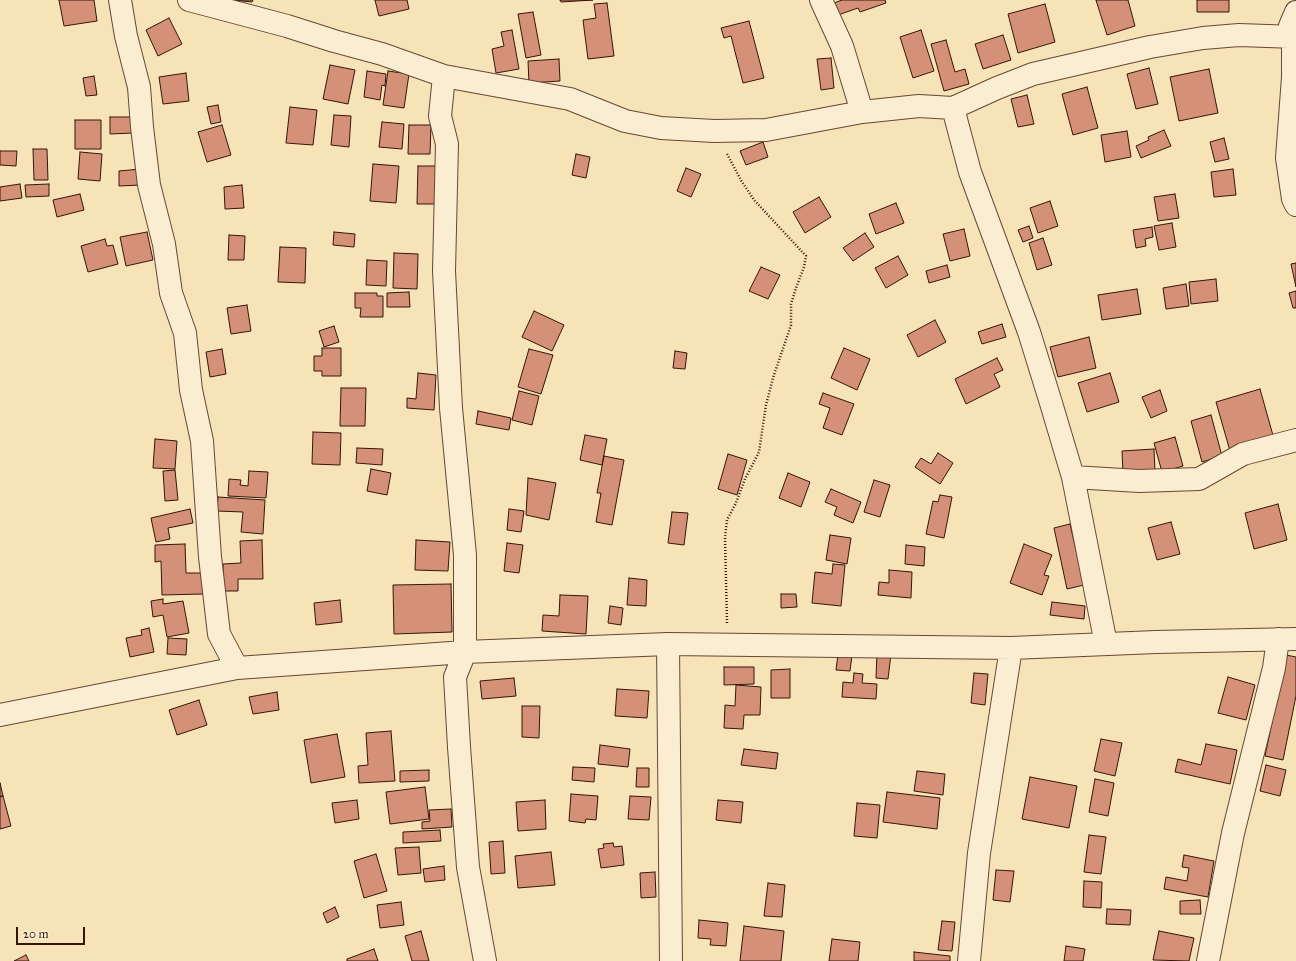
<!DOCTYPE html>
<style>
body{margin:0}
#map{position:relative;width:1296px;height:961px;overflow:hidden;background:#f7e3b8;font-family:"IM FELL Great Primer",serif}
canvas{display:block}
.scale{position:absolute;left:16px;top:927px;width:69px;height:18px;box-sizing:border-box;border:2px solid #341509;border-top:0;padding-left:5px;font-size:12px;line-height:14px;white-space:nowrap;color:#341509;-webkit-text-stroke:3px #faedd1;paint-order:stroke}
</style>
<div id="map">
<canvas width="1296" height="961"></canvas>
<div class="scale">20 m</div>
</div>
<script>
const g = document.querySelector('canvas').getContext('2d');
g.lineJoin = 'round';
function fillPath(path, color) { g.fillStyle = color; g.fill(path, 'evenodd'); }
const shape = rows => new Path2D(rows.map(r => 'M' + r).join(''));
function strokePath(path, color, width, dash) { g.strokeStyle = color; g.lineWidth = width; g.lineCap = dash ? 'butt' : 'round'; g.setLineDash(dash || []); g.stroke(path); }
const building = shape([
 [59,0,94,0,97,21,64,26,59,0],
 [233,0,253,0,252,2,233,0],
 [375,0,407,0,409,9,379,16,375,0],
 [560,0,593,0,561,2,560,0],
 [842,0,885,0,886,3,860,12,858,8,838,15,834,3,842,0],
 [1096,0,1128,0,1135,26,1107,35,1096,0],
 [1197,0,1229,0,1229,12,1197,12,1197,0],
 [607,3,614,56,588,59,583,20,596,18,594,4,607,3],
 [1045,4,1055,42,1018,53,1008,14,1045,4],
 [533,12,541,55,526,58,518,14,533,12],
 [169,18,182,44,158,56,146,30,169,18],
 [749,21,764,78,743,83,731,36,724,38,721,28,749,21],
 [512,30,519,69,496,73,492,49,504,46,501,32,512,30],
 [921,30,934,71,913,78,900,37,921,30],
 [1003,35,1011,60,983,69,975,44,1003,35],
 [946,40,955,72,965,69,969,84,944,91,931,44,946,40],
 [831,58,834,88,821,90,817,59,831,58],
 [559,59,560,81,529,83,528,61,559,59],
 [330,65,355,70,348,104,323,99,330,65],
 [1149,68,1158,104,1136,109,1127,74,1149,68],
 [1209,69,1218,113,1179,121,1170,77,1209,69],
 [367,71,386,74,385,86,382,85,380,100,364,97,367,71],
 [388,71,409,74,404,108,383,105,388,71],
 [186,73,189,101,163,104,159,77,186,73],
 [94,76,97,95,86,96,83,78,94,76],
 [1087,87,1098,128,1073,135,1062,94,1087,87],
 [1027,95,1034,124,1018,127,1011,99,1027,95],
 [218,105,221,122,211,124,207,107,218,105],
 [290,107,317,110,313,145,286,143,290,107],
 [334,115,351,116,349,147,331,145,334,115],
 [110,117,132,117,133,133,110,134,110,117],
 [75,120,101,120,101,149,75,149,75,120],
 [382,122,404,124,402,149,379,147,382,122],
 [222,125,231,155,207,162,198,132,222,125],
 [409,125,431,125,430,154,408,154,409,125],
 [1164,130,1171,146,1141,158,1136,146,1149,140,1148,137,1164,130],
 [1127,131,1131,157,1105,162,1101,135,1127,131],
 [1224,138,1229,159,1215,162,1210,142,1224,138],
 [763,142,768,157,746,165,740,151,763,142],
 [33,149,47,149,48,180,34,180,33,149],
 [0,151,17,151,16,166,0,165,0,151],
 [80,152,102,154,100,181,78,179,80,152],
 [576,154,590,157,586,178,572,175,576,154],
 [373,164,399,166,396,203,370,201,373,164],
 [418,166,437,166,436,204,417,204,418,166],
 [686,168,701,174,691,197,677,191,686,168],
 [141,169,141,185,119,186,119,171,141,169],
 [1233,169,1236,195,1214,197,1211,172,1233,169],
 [20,184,22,198,0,201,0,187,20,184],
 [49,184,49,196,26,197,25,185,49,184],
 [242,185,244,208,225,209,224,187,242,185],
 [80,194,84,210,57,217,53,200,80,194],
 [1175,194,1179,218,1158,221,1154,197,1175,194],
 [819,197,831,217,805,233,793,212,819,197],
 [1050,201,1058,226,1038,233,1030,208,1050,201],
 [896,203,904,223,876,234,869,214,896,203],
 [1172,223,1176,247,1159,250,1154,226,1172,223],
 [1029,226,1033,238,1023,242,1018,230,1029,226],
 [1152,227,1153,237,1145,239,1146,246,1136,248,1133,230,1152,227],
 [964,229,970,256,950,261,943,234,964,229],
 [147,232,153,260,126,266,120,237,147,232],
 [334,232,355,234,354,247,333,245,334,232],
 [865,233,874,247,853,261,843,248,865,233],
 [229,235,245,236,244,260,228,260,229,235],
 [1043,238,1052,265,1037,270,1029,243,1043,238],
 [105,239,107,246,113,245,118,264,88,272,81,246,105,239],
 [280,247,306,248,305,283,278,282,280,247],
 [394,253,418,254,417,289,393,288,394,253],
 [898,256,908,275,886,288,875,268,898,256],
 [367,260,387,261,386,286,366,285,367,260],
 [1296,263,1296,287,1291,264,1296,263],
 [947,265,950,277,929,283,926,271,947,265],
 [761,267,780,275,768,299,749,291,761,267],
 [1216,279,1218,301,1191,304,1189,282,1216,279],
 [1186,284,1189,306,1166,309,1163,288,1186,284],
 [1137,289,1141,314,1102,320,1098,295,1137,289],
 [1296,291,1296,308,1293,308,1289,293,1296,291],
 [409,292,410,307,387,307,387,293,409,292],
 [355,293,377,293,377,296,383,296,383,317,360,317,361,308,355,308,355,293],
 [247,305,251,331,231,334,227,308,247,305],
 [534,311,564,325,552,351,522,337,534,311],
 [935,320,946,342,918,357,907,335,935,320],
 [1002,324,1006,337,982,344,978,332,1002,324],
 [334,326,339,342,324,347,319,331,334,326],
 [1089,337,1096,368,1058,377,1050,347,1089,337],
 [322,348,341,348,341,376,322,376,322,371,314,371,314,356,322,356,322,348],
 [844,348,870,359,857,390,831,378,844,348],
 [222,349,226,374,210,377,206,352,222,349],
 [529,349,553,355,541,394,518,387,529,349],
 [675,351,687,353,685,369,673,368,675,351],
 [997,358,1003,370,994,374,1000,387,966,404,955,379,997,358],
 [418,373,436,375,434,410,407,408,407,398,416,399,418,373],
 [1110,373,1119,402,1087,412,1078,383,1110,373],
 [341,388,366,388,365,426,340,426,341,388],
 [1260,389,1274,439,1230,451,1216,402,1260,389],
 [1160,390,1167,411,1151,418,1142,397,1160,390],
 [519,391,539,396,532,425,512,420,519,391],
 [823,393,854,404,842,435,823,428,830,408,819,404,823,393],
 [478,411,511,418,509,430,476,424,478,411],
 [1211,415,1222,456,1202,462,1191,421,1211,415],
 [313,432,341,433,340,465,312,464,313,432],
 [585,435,607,439,602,465,580,460,585,435],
 [1175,437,1183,466,1162,472,1154,443,1175,437],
 [155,439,177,441,175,469,153,468,155,439],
 [357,448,383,449,382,465,356,463,357,448],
 [1154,449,1155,471,1123,473,1122,451,1154,449],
 [938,453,953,463,940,484,915,467,921,458,931,464,938,453],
 [728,454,747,460,737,495,718,489,728,454],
 [604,456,624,460,612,525,596,522,601,493,597,493,604,456],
 [371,469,391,473,387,495,367,491,371,469],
 [175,470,178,500,165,501,163,471,175,470],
 [249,471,268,472,266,498,228,496,229,479,241,480,240,485,248,486,249,471],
 [788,473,810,482,801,507,779,498,788,473],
 [528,478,556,483,549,520,526,515,528,478],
 [874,480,890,485,880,517,864,512,874,480],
 [831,489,861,502,853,523,834,515,837,507,825,502,831,489],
 [940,495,952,497,944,538,926,534,933,501,938,502,940,495],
 [218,497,265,500,263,534,241,532,243,512,217,511,218,497],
 [1278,504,1287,540,1254,549,1245,513,1278,504],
 [190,509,193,523,168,528,170,539,156,542,151,518,190,509],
 [509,509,524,511,521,532,507,530,509,509],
 [672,512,688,513,684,545,668,543,672,512],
 [1171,522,1180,554,1157,560,1148,528,1171,522],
 [1070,524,1084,585,1067,589,1054,528,1070,524],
 [830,535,851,538,847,564,826,560,830,535],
 [262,540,263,579,238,579,238,591,223,591,223,564,241,563,240,541,262,540],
 [416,540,450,542,448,571,415,570,416,540],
 [507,543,523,545,519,573,504,571,507,543],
 [185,544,186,573,202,573,203,594,162,595,161,561,155,562,155,545,185,544],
 [1024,544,1052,555,1044,575,1049,576,1042,595,1010,583,1024,544],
 [906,545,925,547,924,566,905,564,906,545],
 [833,564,845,565,841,606,812,603,815,572,832,574,833,564],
 [889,570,912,572,911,598,878,595,879,582,889,583,889,570],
 [629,578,647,580,646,606,627,605,629,578],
 [451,584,452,632,394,634,393,585,451,584],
 [781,594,796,594,797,607,781,608,781,594],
 [560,595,588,596,586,634,542,631,543,615,559,616,560,595],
 [163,599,163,604,183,601,189,633,167,637,163,615,153,617,151,601,163,599],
 [340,600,342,622,316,625,314,603,340,600],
 [1052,602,1085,606,1084,619,1050,615,1052,602],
 [610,606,623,608,621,625,608,623,610,606],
 [149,628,154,652,130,657,126,638,142,635,141,630,149,628],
 [168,638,187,639,186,655,167,654,168,638],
 [877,653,891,654,888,679,876,678,877,653],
 [838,654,852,655,850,671,836,670,838,654],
 [1286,655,1296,657,1296,696,1283,760,1265,756,1286,655],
 [724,667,754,667,754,684,724,685,724,667],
 [790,669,790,698,771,698,771,670,790,669],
 [854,673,863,674,862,683,877,684,876,699,842,697,843,682,853,683,854,673],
 [974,673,988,674,985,705,971,703,974,673],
 [1228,677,1255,685,1246,720,1218,713,1228,677],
 [514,678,516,696,482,699,480,681,514,678],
 [736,685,761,687,760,715,744,715,743,729,724,728,725,705,735,706,736,685],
 [617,689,649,691,647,718,615,716,617,689],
 [277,692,279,710,253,714,249,697,277,692],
 [199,700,207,725,177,735,169,710,199,700],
 [522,706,540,706,539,738,522,737,522,706],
 [391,731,395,781,359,783,358,766,368,765,366,733,391,731],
 [337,734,345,777,311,783,304,740,337,734],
 [1101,739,1122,743,1115,776,1094,771,1101,739],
 [1206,744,1237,750,1230,784,1175,772,1178,759,1201,765,1206,744],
 [600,745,630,749,628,767,598,764,600,745],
 [744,749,778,753,776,769,741,765,744,749],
 [1266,765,1286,770,1280,796,1260,791,1266,765],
 [573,767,595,768,594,782,572,780,573,767],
 [637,768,649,768,649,787,636,787,637,768],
 [429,770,429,781,400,782,400,771,429,770],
 [917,771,945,774,943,795,914,791,917,771],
 [1030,777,1077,786,1069,828,1022,819,1030,777],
 [1095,779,1114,783,1108,816,1089,812,1095,779],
 [0,783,3,796,0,796,0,783],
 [425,787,429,819,390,824,386,792,425,787],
 [887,792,940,798,937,829,883,822,887,792],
 [571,794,598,796,596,820,586,819,585,823,569,821,571,794],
 [3,796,11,826,0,829,0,797,3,796],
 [630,796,651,797,649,820,628,819,630,796],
 [357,800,359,819,335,823,332,803,357,800],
 [545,800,546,829,518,831,516,802,545,800],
 [718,800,743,802,741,823,716,820,718,800],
 [857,803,880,805,877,838,854,836,857,803],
 [451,809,452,827,422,829,422,822,430,821,429,810,451,809],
 [440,830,441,841,403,843,403,832,440,830],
 [1089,835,1106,837,1101,874,1084,872,1089,835],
 [503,841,505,873,491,874,489,842,503,841],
 [613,843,614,847,622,846,624,865,601,868,598,849,604,848,603,844,613,843],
 [419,847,421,873,398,875,395,848,419,847],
 [551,852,555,885,518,888,515,856,551,852],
 [376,854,387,891,364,898,354,861,376,854],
 [1184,855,1214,861,1208,897,1164,889,1166,877,1187,881,1189,868,1182,867,1184,855],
 [444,866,445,880,425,882,423,869,444,866],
 [996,870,1014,871,1010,902,993,900,996,870],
 [655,872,656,897,641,898,640,873,655,872],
 [1084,881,1102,882,1101,908,1083,907,1084,881],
 [768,883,785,885,782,917,764,916,768,883],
 [1200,900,1201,914,1180,914,1180,901,1200,900],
 [401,902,404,925,380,928,377,905,401,902],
 [335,907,339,917,327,923,323,913,335,907],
 [1107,909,1131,910,1130,925,1106,924,1107,909],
 [699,920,728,923,726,946,710,945,711,939,698,938,699,920],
 [942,921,955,922,952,951,938,950,942,921],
 [744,926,784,931,781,961,740,961,744,926],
 [421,931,429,961,412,961,405,936,421,931],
 [1159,931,1194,938,1189,961,1153,960,1159,931],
 [832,939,860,942,858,961,829,961,832,939],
 [1066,946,1085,949,1083,961,1064,961,1066,946],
 [374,949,378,961,347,961,347,959,374,949],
 [914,952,950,956,950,961,914,961,914,952],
 [26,955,29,961,14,961,26,955]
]);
fillPath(building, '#d49178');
strokePath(building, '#341509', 1);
const minor = shape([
 [120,0,126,36,139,87,142,127,149,185,164,244,171,293,185,333,191,390,202,441,210,557,219,634,237,668],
 [189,0,287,26,334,41,382,54,444,76,570,99,625,121,661,128,714,131,766,130,862,112,919,106,953,108,997,88,1033,74,1150,47,1203,38,1239,35,1296,37],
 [821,0,842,46,862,112],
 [1296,12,1290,26,1293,36,1293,77,1287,158,1293,199,1296,205],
 [444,76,440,116,447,144,444,271,451,408,465,555,465,652,455,677,459,747,468,867,485,961],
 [953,108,970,172,1029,332,1051,403,1073,477,1106,644],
 [1073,477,1139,481,1199,479,1243,454,1296,440],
 [668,644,671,961],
 [0,715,237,668,465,652,668,644,1011,648,1156,642,1296,639],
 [969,961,979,853,1011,648],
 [1208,961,1233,833,1274,668,1278,639]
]);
strokePath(minor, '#654835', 24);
strokePath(shape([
 [727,154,742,182,755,201,806,256,804,267,796,288,791,304,791,325,773,378,766,405,759,452,745,479,736,503,727,520,725,537,727,623]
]), '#341509', 2.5, [1, 2]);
strokePath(minor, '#faedd1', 22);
</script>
